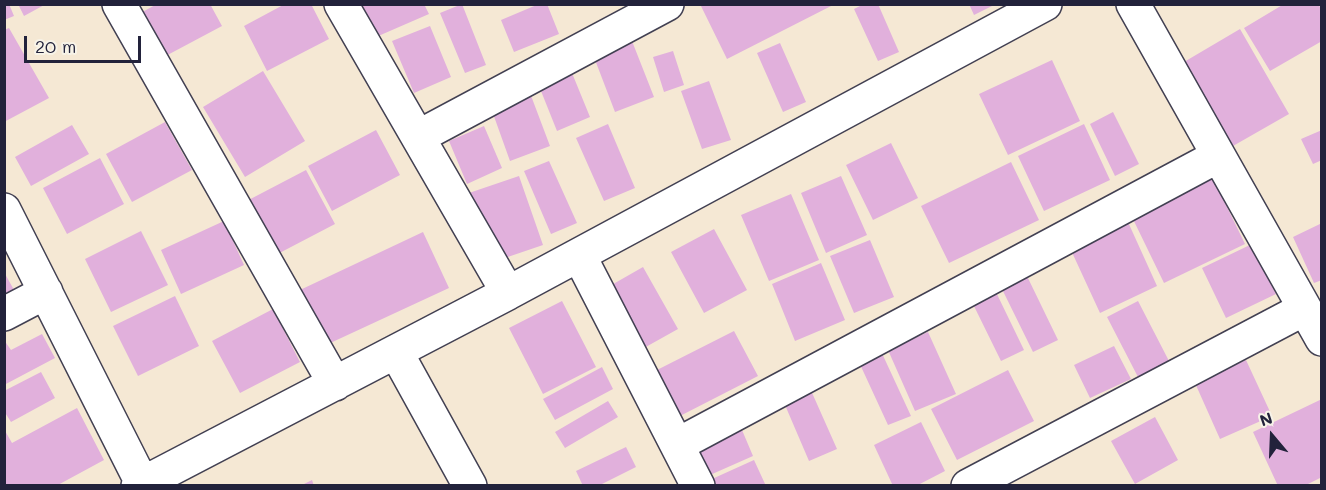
<!DOCTYPE html>
<style>
body{margin:0}
#map{position:relative;width:1326px;height:490px;overflow:hidden;background:#f5e8d4;font-family:Mali,sans-serif}
canvas{display:block}
.frame{position:absolute;inset:0;border:6px solid #22223b;pointer-events:none}
.north{position:absolute;left:1242px;top:406px;width:60px;height:60px;-webkit-text-stroke:4px #f7f3e8;paint-order:stroke;rotate:341deg;font-size:16px;font-weight:700;line-height:24px;text-align:center;color:#22223b}
.north::after{content:'';display:block;margin:auto;width:21px;height:27px;background:#22223b;clip-path:polygon(50% 0,100% 100%,50% 72%,0 100%)}
.scale{position:absolute;left:24px;top:36px;width:117px;height:27px;box-sizing:border-box;border:3px solid #22223b;border-top:0;padding-left:8px;font-size:18px;line-height:21px;white-space:nowrap;color:#22223b;-webkit-text-stroke:4px #f7f3e8;paint-order:stroke}
</style>
<div id="map">
<canvas width="1326" height="490"></canvas>
<div class="frame"></div>
<div class="north">N</div>
<div class="scale">20 m</div>
</div>
<script>
const g = document.querySelector('canvas').getContext('2d');
g.lineJoin = 'round';
function fillPath(path, color) { g.fillStyle = color; g.fill(path, 'evenodd'); }
const shape = rows => new Path2D(rows.map(r => 'M' + r).join(''));
function strokePath(path, color, width, dash) { g.strokeStyle = color; g.lineWidth = width; g.lineCap = dash ? 'butt' : 'round'; g.setLineDash(dash || []); g.stroke(path); }
fillPath(shape([
 [4,4,9,4,14,16,4,20],
 [18,4,46,4,24,16],
 [157,4,210,4,222,26,160,59,137,15],
 [285,4,311,4,329,39,267,71,244,26],
 [362,4,424,4,429,14,376,37],
 [462,4,486,65,465,73,440,13],
 [539,4,547,4,559,34,514,52,501,20],
 [700,4,835,4,727,59],
 [864,4,878,4,899,52,878,61,854,9],
 [969,4,996,4,974,15],
 [1284,4,1318,4,1322,10,1322,41,1270,71,1244,28],
 [430,26,451,77,414,93,392,41],
 [9,28,49,98,4,122,4,30],
 [1240,29,1289,114,1233,146,1184,62],
 [630,36,654,97,615,112,592,52],
 [780,43,806,102,783,112,757,53],
 [673,51,684,85,664,92,653,57],
 [1052,60,1080,121,1008,155,979,94],
 [263,71,305,141,245,177,203,107],
 [572,73,590,117,557,131,539,86],
 [709,81,731,140,702,149,681,91],
 [530,93,550,146,510,161,491,108],
 [1113,112,1139,164,1115,176,1090,124],
 [165,122,192,170,132,202,106,154],
 [608,124,635,188,604,201,576,138],
 [1084,124,1110,180,1044,211,1018,156],
 [72,125,89,154,31,186,15,157],
 [484,126,502,168,467,184,449,141],
 [376,130,400,175,332,211,308,166],
 [1322,130,1322,160,1313,164,1301,139],
 [891,143,918,198,873,220,846,165],
 [100,158,124,204,67,234,43,188],
 [549,161,577,223,551,234,524,171],
 [1011,162,1039,220,949,263,921,206],
 [306,170,335,224,268,259,239,205],
 [519,176,543,245,493,262,469,193],
 [841,176,867,235,826,253,801,193],
 [1212,176,1245,244,1164,283,1131,215],
 [791,194,819,260,769,281,741,215],
 [224,221,244,265,181,294,161,250],
 [1128,222,1157,286,1100,313,1070,248],
 [1322,223,1322,280,1314,283,1293,237],
 [714,229,747,290,704,313,671,252],
 [141,231,168,285,111,312,85,259],
 [423,232,449,288,326,345,300,290],
 [870,240,894,297,854,313,830,256],
 [1252,244,1276,294,1226,318,1202,268],
 [821,263,845,320,795,341,772,284],
 [643,267,678,329,635,353,601,291],
 [4,272,14,290,4,295],
 [1026,274,1058,340,1033,352,1001,287],
 [994,288,1024,350,1001,361,971,300],
 [175,296,199,346,138,376,113,326],
 [562,301,596,367,543,394,509,328],
 [1138,301,1169,361,1138,377,1107,317],
 [273,309,300,362,240,393,212,341],
 [734,331,758,376,678,417,655,371],
 [928,332,956,394,915,411,888,350],
 [42,334,55,358,4,385,4,340,11,350],
 [1114,346,1131,379,1090,398,1074,365],
 [880,349,911,416,888,425,858,360],
 [1246,360,1272,416,1220,439,1195,383],
 [602,367,613,389,555,420,543,399],
 [1008,370,1034,421,957,460,931,409],
 [41,372,55,398,11,422,4,411,4,391],
 [809,386,837,449,809,461,782,398],
 [1322,399,1322,477,1304,486,1278,486,1253,432],
 [608,401,618,417,565,448,555,432],
 [77,408,104,460,56,486,4,486,4,429,12,443],
 [1155,417,1178,460,1135,484,1111,441],
 [921,422,945,471,916,486,893,486,874,445],
 [739,423,753,456,710,475,695,443],
 [626,447,636,467,598,486,583,486,576,471],
 [754,460,766,486,715,486,712,479],
 [312,480,314,486,300,486]
]), '#e1b0dc');
const minor = shape([
 [119,4,335,384],
 [1133,4,1322,339],
 [418,137,667,4],
 [4,210,142,483],
 [579,255,698,486],
 [508,293,1045,4],
 [4,314,46,292],
 [396,352,470,486],
 [677,445,1218,156],
 [138,486,508,293,341,4],
 [968,486,1304,309]
]);
strokePath(minor, '#424052', 36);
strokePath(minor, '#fff', 33);
</script>
